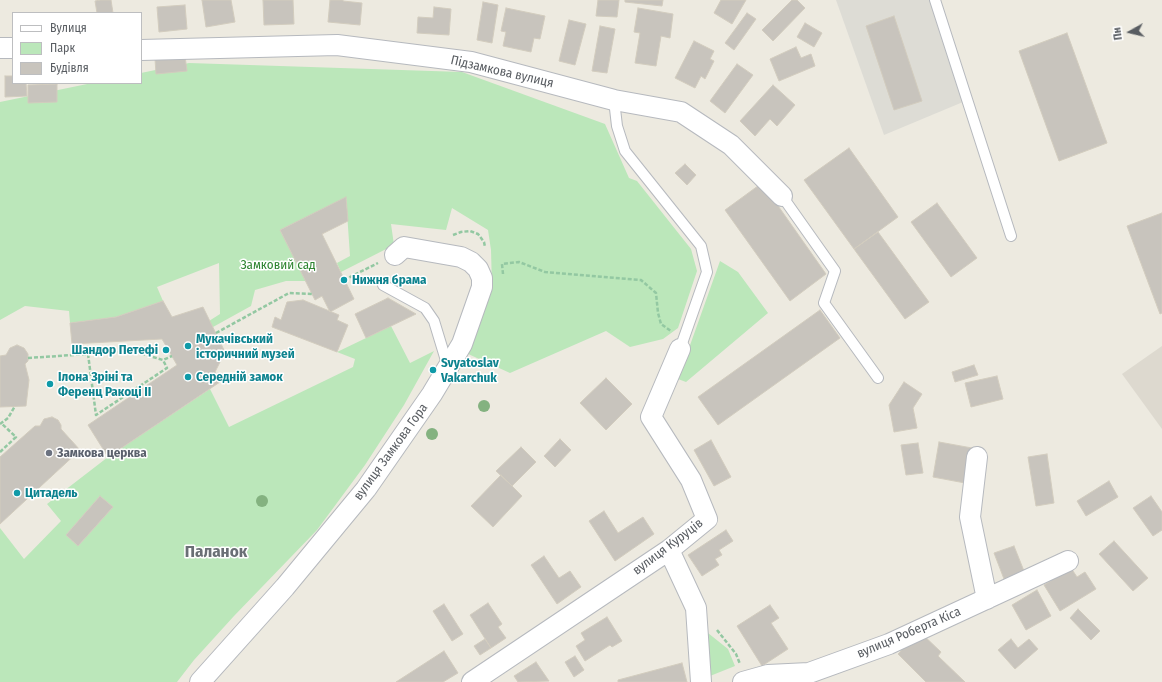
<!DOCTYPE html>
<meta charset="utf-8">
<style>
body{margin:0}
#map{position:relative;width:1162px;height:682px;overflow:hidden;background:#edeae0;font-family:"Fira Sans Condensed",sans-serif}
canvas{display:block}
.legend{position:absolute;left:12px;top:12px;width:130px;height:72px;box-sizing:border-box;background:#fff;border:1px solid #bdbec0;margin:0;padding:5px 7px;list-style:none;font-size:12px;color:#595d62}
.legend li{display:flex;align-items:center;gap:8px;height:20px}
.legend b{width:20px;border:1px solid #bdbec0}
.north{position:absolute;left:1110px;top:12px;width:40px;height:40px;-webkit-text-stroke:3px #fff;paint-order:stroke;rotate:262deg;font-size:11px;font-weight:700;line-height:16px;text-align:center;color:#595d62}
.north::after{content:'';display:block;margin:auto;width:14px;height:18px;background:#595d62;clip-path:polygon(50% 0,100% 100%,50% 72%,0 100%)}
</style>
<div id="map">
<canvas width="1162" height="682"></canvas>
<ul class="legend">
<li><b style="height:5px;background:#fff"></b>Вулиця</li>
<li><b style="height:11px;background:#bbe7ba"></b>Парк</li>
<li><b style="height:11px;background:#c8c4bd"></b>Будівля</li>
</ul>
<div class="north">Пн</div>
</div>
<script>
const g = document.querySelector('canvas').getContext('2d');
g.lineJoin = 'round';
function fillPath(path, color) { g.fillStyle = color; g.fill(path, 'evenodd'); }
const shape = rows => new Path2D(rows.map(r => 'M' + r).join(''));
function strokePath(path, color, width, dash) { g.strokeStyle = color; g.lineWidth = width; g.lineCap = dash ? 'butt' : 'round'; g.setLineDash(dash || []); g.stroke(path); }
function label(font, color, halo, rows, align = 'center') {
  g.font = font + ' "Fira Sans Condensed",sans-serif'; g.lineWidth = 3; g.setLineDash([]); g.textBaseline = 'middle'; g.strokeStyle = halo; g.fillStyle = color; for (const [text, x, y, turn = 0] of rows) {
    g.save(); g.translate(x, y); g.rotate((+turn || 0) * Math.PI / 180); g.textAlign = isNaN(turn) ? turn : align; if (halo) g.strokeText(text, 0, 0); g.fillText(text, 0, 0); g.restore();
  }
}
fillPath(shape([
 [836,0,931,0,963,102,884,135]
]), '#dddcd5');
fillPath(shape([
 [1162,346,1162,429,1122,374]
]), '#ddd9cf');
fillPath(shape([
 [189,63,462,72,605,124,629,178,637,181,691,249,697,271,678,328,663,339,630,347,606,331,510,373,466,353,492,287,491,250,488,230,452,208,446,230,391,224,394,245,341,272,337,263,350,256,346,198,280,230,306,281,286,281,255,290,251,306,213,327,209,321,220,314,219,263,157,287,163,301,116,317,70,323,69,311,25,306,0,320,0,102,92,83,141,83,141,73],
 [720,261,738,272,768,313,686,382,678,379],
 [391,326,410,363,434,351,404,405,365,465,317,530,234,616,194,660,177,682,0,682,0,528,24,559,61,521,47,504,108,457,210,389,229,427,353,367,355,359,337,352],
 [100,496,113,507,78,546,66,535],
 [703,629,728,649,735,666,705,678]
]), '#bbe7ba');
const building = shape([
 [100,0,111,0,113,13,97,13,95,1,100,0],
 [202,0,231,0,235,22,206,27,202,0],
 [263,0,293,0,294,24,264,25,263,0],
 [330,0,343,0,343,1,362,3,360,25,328,22,330,0],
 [598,0,619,0,617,17,596,16,598,0],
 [625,0,663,0,662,6,625,2,625,0],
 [721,0,746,0,732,24,714,13,721,0],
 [792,0,797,0,805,8,773,41,762,30,792,0],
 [483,2,498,5,492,43,477,40,483,2],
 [185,5,187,29,159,32,157,7,185,5],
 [434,7,451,9,449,35,417,33,418,17,433,18,434,7],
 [506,8,545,16,540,39,534,38,531,52,503,46,506,32,501,31,506,8],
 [638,8,673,14,670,38,661,36,656,66,635,63,640,33,634,32,638,8],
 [747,13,756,19,734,50,725,43,747,13],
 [894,16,922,101,894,110,866,26,894,16],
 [569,20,586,24,575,65,559,61,569,20],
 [805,23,822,33,814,47,797,37,805,23],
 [600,26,615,29,607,73,592,71,600,26],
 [1067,33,1107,143,1059,161,1019,51,1067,33],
 [694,41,714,51,710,59,714,61,705,79,701,76,695,88,675,78,694,41],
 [796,47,801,58,811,54,815,66,779,81,770,59,796,47],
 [185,56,187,71,156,74,155,59,185,56],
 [737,64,753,75,725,113,710,101,737,64],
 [5,76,13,76,13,83,26,83,27,96,5,97,5,76],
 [57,84,57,102,28,103,28,85,57,84],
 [773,85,795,105,777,126,770,119,755,136,740,121,773,85],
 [849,148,898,217,854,249,804,180,849,148],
 [685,164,696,175,687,185,675,173,685,164],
 [762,183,826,274,790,301,725,210,762,183],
 [346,197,348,221,322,234,354,299,330,312,322,296,315,300,280,230,346,197],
 [937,203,977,258,951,277,911,222,937,203],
 [1162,213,1162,313,1160,314,1127,226,1162,213],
 [878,232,929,302,905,319,854,249,878,232],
 [388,298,416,314,366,338,355,314,388,298],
 [303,300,339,315,337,320,348,325,337,352,272,327,275,317,281,320,287,302,303,300],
 [163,301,172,317,203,307,225,352,215,372,220,382,108,457,88,425,177,365,162,339,72,344,70,323,116,317,163,301],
 [820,310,840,338,718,425,698,397,820,310],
 [17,345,24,348,28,354,28,361,25,364,29,380,26,406,0,407,0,356,6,355,10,348,17,345],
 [974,365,978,375,955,382,952,372,974,365],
 [997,376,1003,399,971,407,965,383,997,376],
 [606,378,632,404,606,430,580,403,606,378],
 [904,382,922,394,913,408,917,428,894,432,889,405,904,382],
 [52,417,58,420,61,425,61,429,80,450,0,524,0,457,35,426,40,426,44,419,52,417],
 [560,439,571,450,555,467,544,456,560,439],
 [711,440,731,477,714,486,694,450,711,440],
 [939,442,972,448,965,483,933,477,939,442],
 [918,443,923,473,906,475,901,445,918,443],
 [521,447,536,462,512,486,496,471,521,447],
 [1047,454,1054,503,1036,506,1028,457,1047,454],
 [501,475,522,496,493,527,471,506,501,475],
 [1109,481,1118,497,1086,516,1077,501,1109,481],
 [100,496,113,507,78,546,66,535,100,496],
 [1151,496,1162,512,1162,530,1153,536,1133,508,1151,496],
 [604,511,618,533,643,517,654,534,615,561,589,521,604,511],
 [726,530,733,541,719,550,722,555,715,559,719,565,702,576,688,555,726,530],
 [1114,541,1148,578,1133,591,1099,554,1114,541],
 [1014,546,1024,571,1004,579,994,553,1014,546],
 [544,556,559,578,570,571,581,587,557,604,531,565,544,556],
 [1071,568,1077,577,1085,572,1096,589,1060,611,1044,585,1071,568],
 [1037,590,1051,616,1026,630,1012,605,1037,590],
 [488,603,502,624,498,627,506,638,491,648,470,615,488,603],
 [444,604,463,634,452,641,433,611,444,604],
 [770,605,779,618,771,623,788,649,762,666,737,626,770,605],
 [1078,609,1100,631,1091,640,1070,618,1078,609],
 [607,617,622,641,612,647,610,645,585,661,576,646,585,640,581,633,607,617],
 [920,632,941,652,938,656,965,682,926,682,898,654,920,632],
 [485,639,491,648,480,655,474,646,485,639],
 [1011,639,1018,648,1029,639,1038,649,1015,669,998,650,1011,639],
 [444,651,458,673,443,682,396,682,444,651],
 [575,656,584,670,574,677,565,662,575,656],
 [536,662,549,681,518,682,514,676,536,662],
 [682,663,687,682,618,682,618,680,682,663]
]);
fillPath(building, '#c8c4bd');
strokePath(building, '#d2ccbe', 1);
const service = shape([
 [935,0,1011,236],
 [614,100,617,126,625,151,701,246,707,272,680,349],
 [782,196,835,271,824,303,878,378],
 [383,285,425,308,434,321,448,367]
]);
const minor = shape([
 [0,48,13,48],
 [141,50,337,45,471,62,614,100,681,112,731,145,782,196],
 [977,457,970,517,987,599],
 [669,550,696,608,701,682],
 [200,682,285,587,366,489,432,394,462,344,482,287,482,278,478,269,471,262,461,257,404,247,395,255],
 [472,682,669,550,707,519,691,480,651,417,680,349],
 [743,682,768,675,809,673,889,644,1068,561]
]);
strokePath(service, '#b6b9be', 12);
strokePath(minor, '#b6b9be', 22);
strokePath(shape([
 [453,235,461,232,470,231,478,234,484,242,485,247],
 [503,274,502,264,519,262,545,272,641,280,656,293,658,313,661,324,671,331],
 [344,280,378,263],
 [216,333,289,293,312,294],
 [88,354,96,415,167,368,163,360],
 [28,358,133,351,163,360,172,356],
 [0,424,8,418,15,406],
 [0,452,16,437,1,423],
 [717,630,736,654,740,664]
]), '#93c8a2', 2.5, [4, 2]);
strokePath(service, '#fff', 10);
strokePath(minor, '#fff', 20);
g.fillStyle = '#84b280';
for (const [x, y] of [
 [484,406],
 [432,434],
 [262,501]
]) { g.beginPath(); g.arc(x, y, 6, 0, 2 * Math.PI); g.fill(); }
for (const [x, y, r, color] of [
 [344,280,4,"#0f9aa8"],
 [188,346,4,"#0f9aa8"],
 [166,350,4,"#0f9aa8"],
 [433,370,4,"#0f9aa8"],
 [188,377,4,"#0f9aa8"],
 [50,384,4,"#0f9aa8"],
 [49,453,4,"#6b7280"],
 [17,493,4,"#0f9aa8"]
]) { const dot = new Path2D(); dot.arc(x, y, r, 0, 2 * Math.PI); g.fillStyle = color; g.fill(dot); strokePath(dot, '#fff', 1.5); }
label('13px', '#595d62', '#fff', [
 ["Підзамкова вулиця",502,72,13],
 ["вулиця Замкова Гора",391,452,-54],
 ["вулиця Куруців",668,547,-37],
 ["вулиця Роберта Кіса",909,633,-23]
]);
label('13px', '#2e8431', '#fff', [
 ["Замковий сад",278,265]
]);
label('bold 13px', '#0d838f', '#fff', [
 ["Нижня брама",352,280],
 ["Мукачівський",196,339],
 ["історичний музей",196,354],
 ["Шандор Петефі",158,350,"right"],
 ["Svyatoslav",441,363],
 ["Vakarchuk",441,378],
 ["Ілона Зріні та",58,377],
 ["Ференц Ракоці II",58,392],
 ["Середній замок",196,377],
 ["Цитадель",25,493]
], 'left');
label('bold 13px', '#5b616d', '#fff', [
 ["Замкова церква",57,453]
], 'left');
label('bold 17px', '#6a6f75', '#fff', [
 ["Паланок",216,552]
]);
</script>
